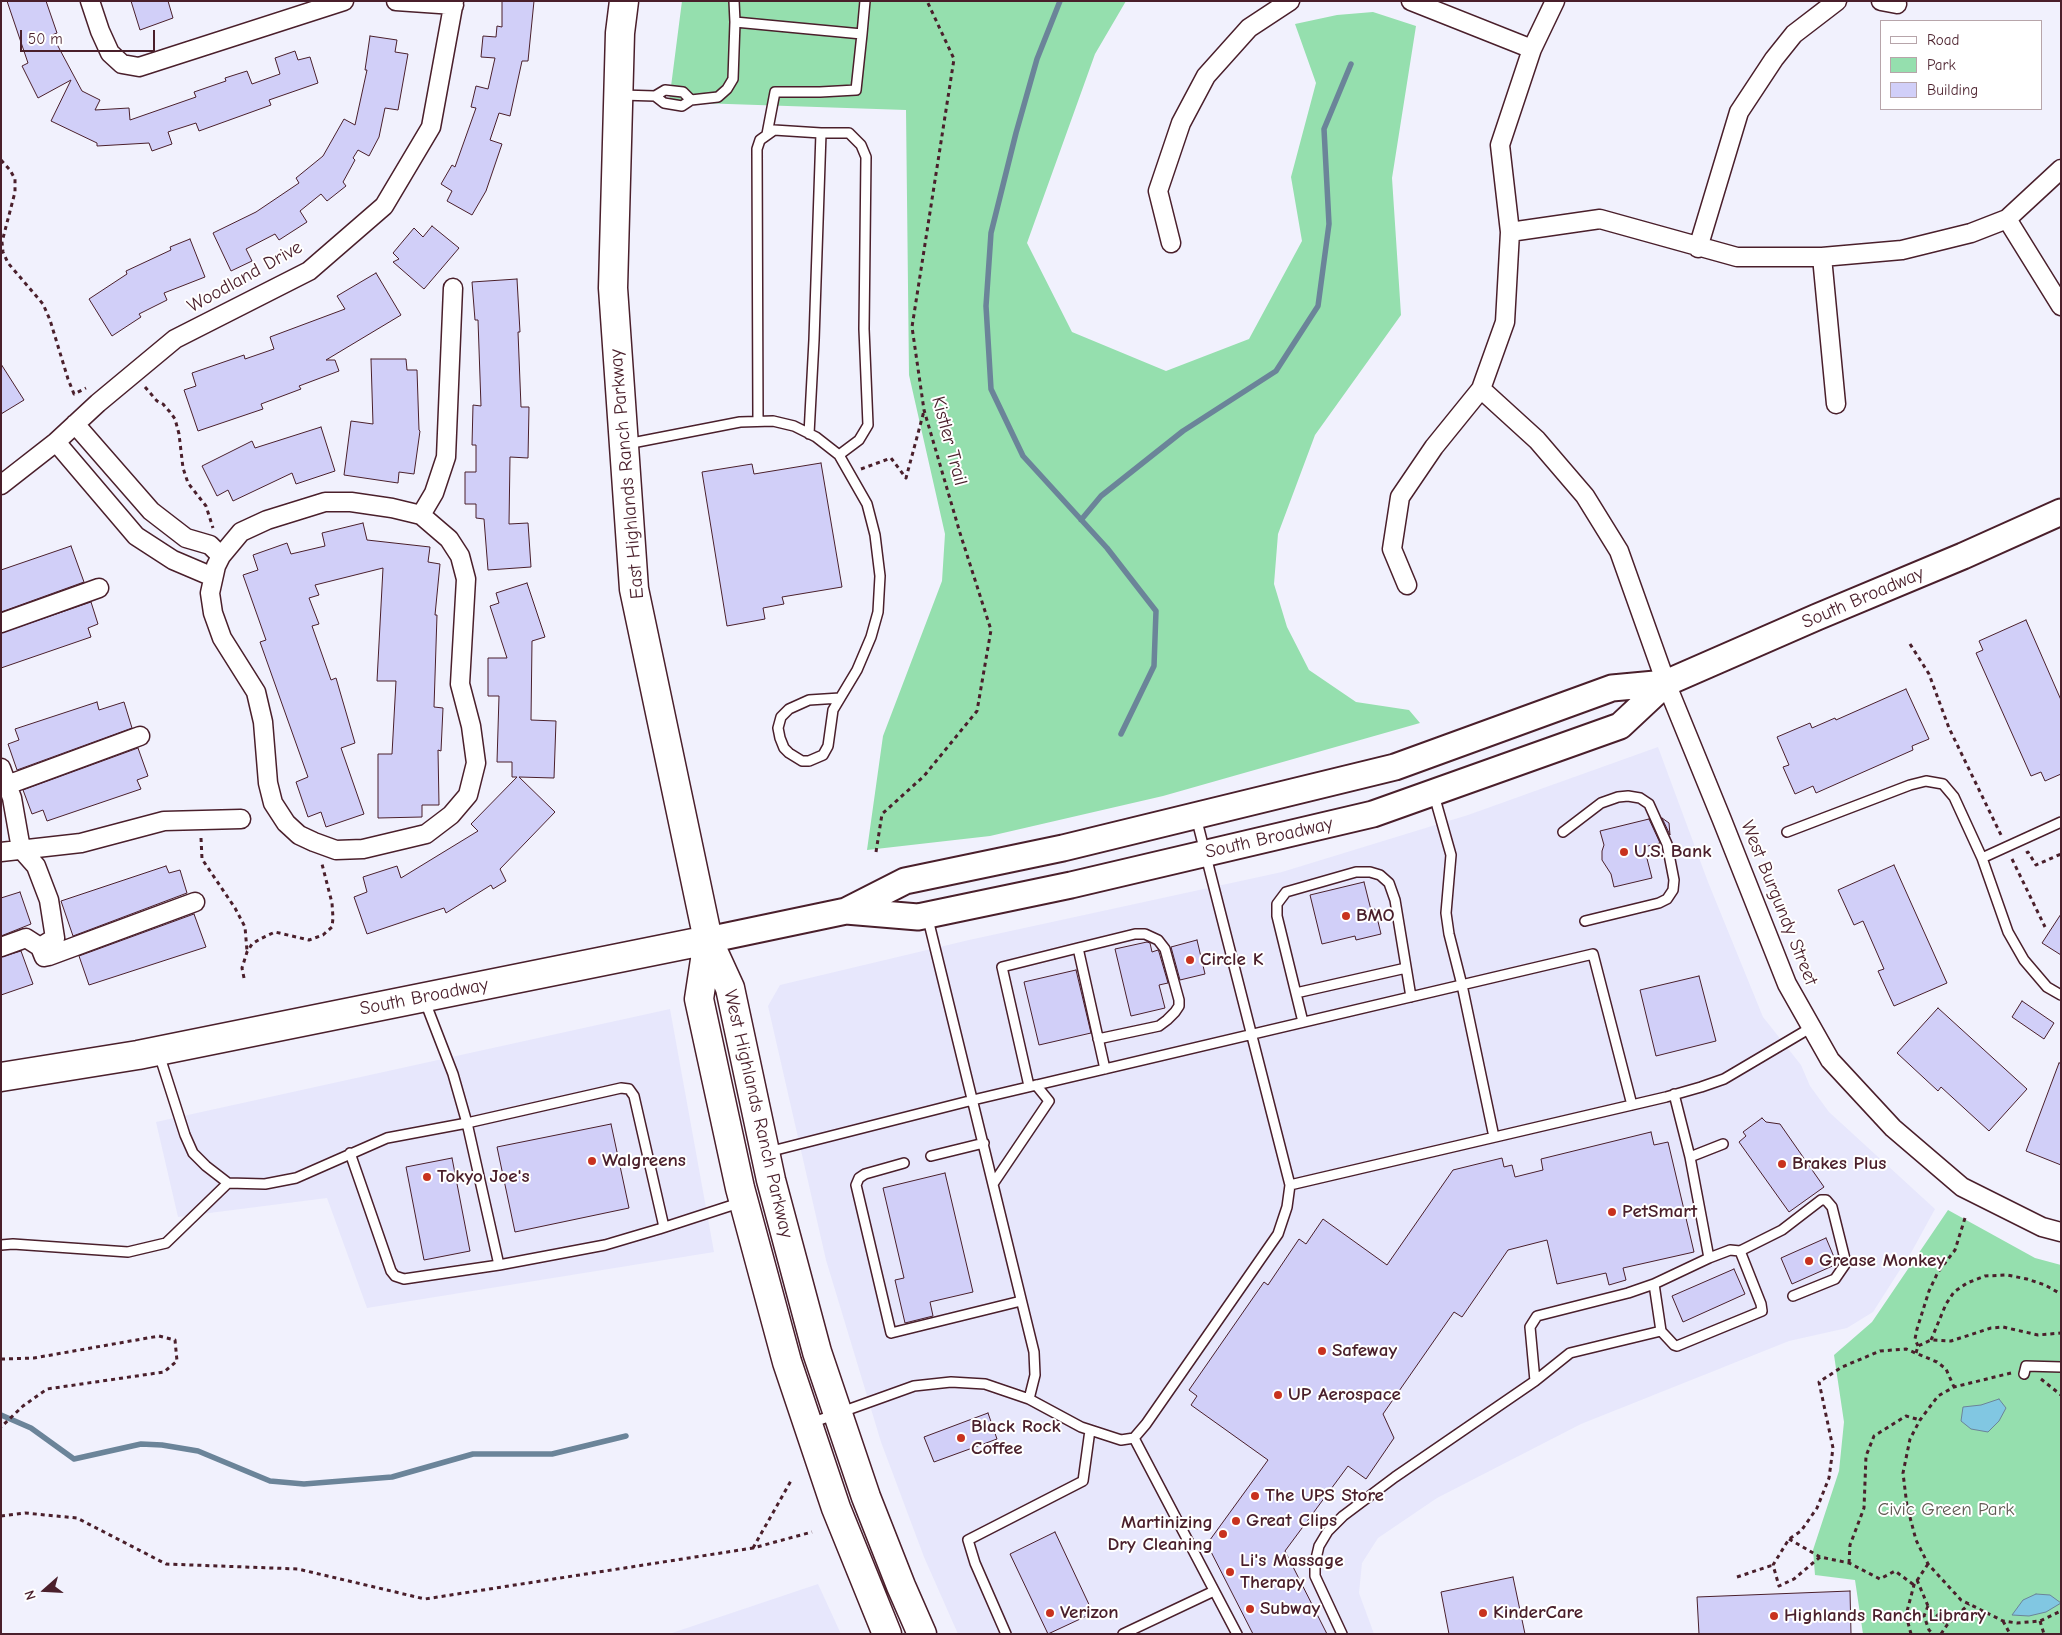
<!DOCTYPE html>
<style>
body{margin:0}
#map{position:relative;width:2062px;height:1635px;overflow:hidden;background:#f1f1fd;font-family:"Comic Neue",sans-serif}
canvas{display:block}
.frame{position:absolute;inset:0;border:2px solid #4a1f2b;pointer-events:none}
.legend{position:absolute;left:1880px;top:20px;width:162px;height:90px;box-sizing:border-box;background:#fff;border:1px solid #b7a5aa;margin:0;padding:6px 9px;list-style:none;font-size:15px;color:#4a1f2b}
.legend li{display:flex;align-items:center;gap:10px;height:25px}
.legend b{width:25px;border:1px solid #b7a5aa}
.north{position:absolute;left:20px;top:1565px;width:50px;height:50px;-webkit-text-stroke:4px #fff;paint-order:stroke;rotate:251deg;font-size:14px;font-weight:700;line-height:20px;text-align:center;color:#4a1f2b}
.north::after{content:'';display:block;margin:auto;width:18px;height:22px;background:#4a1f2b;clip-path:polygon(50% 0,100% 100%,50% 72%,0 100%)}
.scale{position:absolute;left:20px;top:30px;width:135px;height:22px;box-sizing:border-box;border:2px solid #4a1f2b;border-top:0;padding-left:6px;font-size:15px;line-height:18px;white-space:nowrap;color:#4a1f2b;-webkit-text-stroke:4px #fff;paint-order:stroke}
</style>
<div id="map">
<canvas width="2062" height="1635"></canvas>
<div class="frame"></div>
<ul class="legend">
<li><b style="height:6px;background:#fff"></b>Road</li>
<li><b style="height:14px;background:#95dfae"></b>Park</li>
<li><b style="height:14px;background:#d1cff8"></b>Building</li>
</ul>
<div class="north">N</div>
<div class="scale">50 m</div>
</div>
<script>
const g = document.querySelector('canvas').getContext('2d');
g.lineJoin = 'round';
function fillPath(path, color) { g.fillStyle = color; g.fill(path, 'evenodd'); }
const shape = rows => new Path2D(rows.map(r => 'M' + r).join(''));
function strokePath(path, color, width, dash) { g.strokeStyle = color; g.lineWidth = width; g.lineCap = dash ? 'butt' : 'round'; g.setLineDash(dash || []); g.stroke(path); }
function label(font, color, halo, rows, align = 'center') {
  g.font = font + ' "Comic Neue",sans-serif'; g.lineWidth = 4; g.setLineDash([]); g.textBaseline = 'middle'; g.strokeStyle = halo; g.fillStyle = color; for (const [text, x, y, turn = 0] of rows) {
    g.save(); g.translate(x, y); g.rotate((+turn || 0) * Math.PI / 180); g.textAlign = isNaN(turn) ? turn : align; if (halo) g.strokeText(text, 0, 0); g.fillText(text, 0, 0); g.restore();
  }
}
fillPath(shape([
 [1658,747,1708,882,1763,1017,1801,1065,1810,1086,1829,1112,1935,1209,1912,1251,1873,1312,1847,1328,1789,1341,1581,1424,1437,1498,1378,1538,1362,1563,1359,1593,1374,1634,958,1634,924,1557,881,1442,826,1260,768,1006,780,985,969,940,1282,872,1468,815],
 [670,1009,714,1252,367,1308,327,1198,178,1217,156,1122],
 [818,1584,841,1634,669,1634]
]), '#e7e7fc');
fillPath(shape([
 [682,1,1126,1,1095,54,1027,243,1072,332,1166,371,1249,339,1302,241,1291,177,1316,83,1295,24,1337,15,1373,12,1416,26,1392,178,1401,315,1315,435,1278,534,1274,584,1287,627,1309,670,1356,702,1409,710,1420,723,1163,796,990,836,867,850,883,736,942,581,945,534,909,375,906,110,669,102],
 [1948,1210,2035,1258,2061,1265,2061,1634,1863,1634,1855,1580,1815,1575,1813,1550,1839,1471,1844,1422,1834,1355,1872,1322]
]), '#95dfae');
const water = shape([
 [1999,1399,2006,1408,1999,1421,1988,1432,1971,1429,1961,1421,1963,1407,1981,1405,1999,1399],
 [2036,1594,2050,1595,2061,1603,2046,1612,2029,1616,2012,1615,2023,1600,2036,1594]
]);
fillPath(water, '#81c7e2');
strokePath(water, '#6b8499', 1);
strokePath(shape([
 [1060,1,1037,59,1016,133,991,233,986,306,991,389,1023,456,1107,548,1156,611,1154,666,1121,734],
 [1081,520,1101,496,1183,431,1276,371,1318,306,1329,224,1324,129,1351,64],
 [1,1415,31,1428,74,1459,141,1444,162,1445,198,1451,270,1481,304,1484,392,1477,473,1454,552,1454,626,1436]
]), '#6b8499', 5.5);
const building = shape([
 [7,1,46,1,57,33,52,35,82,91,100,100,95,110,129,108,130,120,196,97,194,92,226,81,225,78,247,71,252,84,280,74,275,58,295,51,298,60,310,57,318,83,269,100,271,105,199,131,196,123,168,132,172,144,152,151,149,143,97,146,97,143,51,121,71,80,38,98,22,66,28,63,7,1],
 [131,1,168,1,173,18,140,30,131,1],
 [502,1,534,1,528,61,522,61,510,116,499,113,490,140,502,144,486,191,472,215,447,201,452,191,441,184,452,165,455,167,476,108,471,107,476,86,488,89,495,58,481,57,483,36,496,37,497,26,502,27,502,1],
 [370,36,397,40,395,52,408,54,398,110,385,108,379,137,369,156,358,150,353,158,355,160,343,182,346,186,327,201,321,194,300,211,307,222,279,240,275,234,246,249,252,261,231,271,213,233,256,212,299,183,296,178,323,156,344,119,355,125,367,70,365,70,370,36],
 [432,226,459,248,424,289,393,262,399,259,393,253,414,228,423,237,432,226],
 [190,239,205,277,164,293,167,300,139,314,141,317,112,336,89,299,127,274,126,271,171,250,170,247,190,239],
 [376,273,401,315,326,360,335,360,339,371,299,386,301,389,261,404,263,409,198,431,184,390,196,386,192,373,244,355,245,359,274,349,270,337,345,309,337,296,376,273],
 [517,279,520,332,518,332,521,407,529,407,528,458,510,457,509,524,528,523,531,567,488,570,484,519,476,518,476,504,465,504,465,472,476,472,476,445,472,445,473,405,481,406,478,320,475,320,472,282,517,279],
 [371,359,406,359,407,370,417,370,419,430,420,431,414,474,399,472,398,483,344,475,351,421,373,424,371,359],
 [1,364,24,400,1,414,1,364],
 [321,427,335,471,296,484,292,473,233,501,228,490,217,496,202,466,252,441,255,448,321,427],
 [821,463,842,587,782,597,784,604,763,608,765,619,727,626,702,472,752,464,754,474,821,463],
 [363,523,367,540,430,547,428,562,440,564,435,615,437,615,434,707,443,708,441,751,438,750,439,805,422,805,422,817,378,818,378,754,392,754,396,681,377,681,383,568,315,585,319,595,309,598,319,624,312,626,331,680,336,678,355,743,341,748,364,814,326,827,321,812,308,817,296,782,308,777,260,642,266,640,243,575,258,570,253,555,287,543,291,554,325,546,322,533,363,523],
 [71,546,84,582,1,612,1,570,71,546],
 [527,583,545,637,532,641,531,720,556,721,554,778,519,777,555,812,500,869,506,881,493,889,491,885,446,913,444,908,367,934,354,897,367,892,363,877,397,866,401,878,478,831,471,824,517,777,512,777,512,762,497,762,499,696,488,696,488,658,507,658,490,606,499,603,496,593,527,583],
 [91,602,98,624,88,628,91,637,1,668,1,633,91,602],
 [2026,620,2061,700,2061,774,2045,781,2041,772,2031,776,1976,653,1983,650,1979,641,2026,620],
 [1906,689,1929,739,1912,746,1913,750,1816,793,1813,786,1795,794,1783,767,1789,765,1777,737,1810,723,1812,728,1835,718,1836,720,1906,689],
 [97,702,99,710,124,702,132,728,17,770,8,744,19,740,15,729,97,702],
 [138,748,148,776,137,780,141,789,47,821,43,810,32,814,23,790,138,748],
 [1662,818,1669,823,1670,835,1662,818],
 [1649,819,1660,843,1644,847,1652,878,1614,887,1611,874,1602,860,1602,851,1604,845,1600,831,1649,819],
 [1894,865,1947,983,1894,1006,1878,971,1884,969,1863,921,1854,925,1838,890,1894,865],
 [166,866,169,873,180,870,187,893,73,936,61,901,166,866],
 [1364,882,1371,910,1375,909,1381,934,1356,940,1355,936,1322,944,1310,895,1364,882],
 [20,892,31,924,1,936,1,898,20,892],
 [194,914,206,947,89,985,79,956,194,914],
 [2061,914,2061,955,2042,943,2061,914],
 [1197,940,1205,974,1180,980,1171,947,1197,940],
 [1147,942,1150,943,1152,952,1158,950,1159,952,1168,983,1159,985,1165,1008,1131,1016,1115,949,1147,942],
 [21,951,33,984,1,995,1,957,21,951],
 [1076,970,1091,1033,1039,1045,1024,982,1076,970],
 [1699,976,1716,1041,1656,1056,1640,990,1699,976],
 [2022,1001,2054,1023,2044,1039,2012,1017,2022,1001],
 [1938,1008,2027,1089,1989,1131,1941,1087,1938,1091,1897,1053,1938,1008],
 [2059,1063,2061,1063,2061,1165,2026,1151,2059,1063],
 [1762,1118,1766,1122,1780,1124,1824,1187,1789,1212,1739,1142,1746,1136,1743,1132,1762,1118],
 [611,1124,629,1208,515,1232,497,1147,611,1124],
 [1651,1132,1654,1145,1668,1142,1694,1252,1623,1268,1626,1280,1609,1285,1606,1273,1557,1284,1547,1240,1508,1250,1462,1317,1454,1312,1383,1414,1394,1438,1366,1479,1348,1466,1285,1551,1327,1634,1253,1634,1207,1544,1268,1460,1191,1405,1197,1396,1189,1390,1264,1282,1268,1285,1299,1239,1306,1244,1323,1219,1387,1265,1453,1170,1502,1158,1504,1167,1512,1165,1515,1177,1543,1170,1541,1159,1651,1132],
 [452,1158,470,1251,424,1260,406,1167,452,1158],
 [945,1173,973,1292,930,1302,933,1316,905,1323,895,1280,904,1278,883,1188,945,1173],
 [1826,1238,1837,1264,1792,1284,1781,1258,1826,1238],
 [1734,1269,1745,1294,1683,1322,1672,1296,1734,1269],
 [988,1413,997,1439,934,1462,924,1437,988,1413],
 [1055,1532,1093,1613,1048,1634,1010,1554,1055,1532],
 [1513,1577,1525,1634,1449,1634,1441,1592,1513,1577],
 [1850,1591,1851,1634,1699,1634,1697,1597,1850,1591]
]);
fillPath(building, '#d1cff8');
strokePath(building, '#4a1f2b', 1);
const service = shape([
 [734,1,735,22],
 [862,34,865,1],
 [621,95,655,96,665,90,683,92,691,100],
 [655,96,664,103,682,106,691,100,718,97,727,89,733,79,735,22,862,34,856,90,820,92,775,92,767,134],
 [821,133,849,133,861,145,866,157,864,329,868,425,859,440,839,455],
 [758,421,757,149,760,140,774,130,821,133,814,340,809,434],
 [627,444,740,422,773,421,794,426,816,437,839,455,867,504,875,535,880,576,878,612,871,637,857,670,833,710,828,746,823,755,809,761,802,761,789,753,784,748,780,738,778,728,781,717,789,709,809,700,840,698],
 [1434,795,1451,855,1446,913,1449,934,1462,985,1494,1137],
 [1196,817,1290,1185,1666,1097,1701,1087,1724,1079,1812,1027],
 [1563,832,1601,803,1618,797,1628,796,1640,798,1649,804,1667,844,1674,880,1673,890,1667,899,1659,903,1585,921],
 [1787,832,1910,785,1926,781,1943,784,1954,797,1982,858,2061,822],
 [1982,858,2008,932,2024,960,2047,987,2061,995],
 [927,915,1034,1352,1035,1375,1029,1399],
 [1078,948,1135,934,1145,934,1158,940,1165,949,1179,1000,1179,1006,1175,1012,1167,1020,1159,1026,1098,1039],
 [1296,993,1406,968],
 [1303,1022,1277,916,1277,904,1286,892,1356,872,1370,872,1380,875,1389,883,1395,900,1411,997],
 [159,1054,185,1135,193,1153,206,1166,228,1183,265,1184,296,1178,387,1138,467,1123,453,1074,424,999],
 [1029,1086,1002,967,1078,948,1105,1069],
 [768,1152,973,1100,1593,954,1632,1105],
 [350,1153,391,1271,395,1276,404,1279,499,1265],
 [931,1156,984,1143],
 [1690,1157,1723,1144],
 [904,1163,865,1174,859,1178,856,1185,891,1333,1021,1301],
 [993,1184,1049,1101,1036,1085],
 [664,1227,634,1096,629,1089,621,1088,467,1123,499,1265,605,1245,659,1229,742,1202],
 [1,1245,13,1244,128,1252,166,1243,228,1183],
 [1740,1251,1782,1230,1821,1200,1826,1200,1832,1207,1846,1263,1835,1279,1793,1296],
 [1654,1284,1661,1331],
 [2024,1374,2026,1366,2061,1367],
 [1535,1381,1530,1327,1537,1316,1628,1293,1654,1284,1709,1258],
 [811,1423,914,1386,951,1382,985,1384,1029,1399,1081,1427,1121,1440,1134,1438,1146,1424,1278,1234,1287,1207,1290,1185],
 [1134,1438,1237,1634],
 [1006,1634,975,1563,968,1540,1083,1481,1090,1430],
 [1123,1634,1214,1591],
 [1342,1634,1315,1576,1315,1563,1319,1546,1328,1531,1343,1516,1395,1477,1535,1381,1570,1353,1661,1331,1674,1345,1677,1346,1762,1311,1761,1304,1740,1251,1730,1250,1709,1258,1690,1157,1674,1094]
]);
const minor = shape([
 [90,1,100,31,110,53,122,64,139,67,344,1],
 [396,1,454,5],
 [1411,1,1532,49],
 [1881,1,1897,4],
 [2007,219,2061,306],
 [1510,232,1600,219,1737,257,1822,257,1902,250,1971,233,2007,219,2061,169],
 [1171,243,1158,191,1181,123,1206,76,1249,28,1290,1],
 [1698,248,1739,112,1774,59,1794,34,1837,1],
 [1822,257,1836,404],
 [1481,389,1537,440,1585,496,1619,551,1666,683,1722,820,1787,984,1830,1060,1893,1128,1962,1187,2042,1227,2061,1232],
 [75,424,151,511,186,538,210,545,221,556],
 [56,442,136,536,173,560,213,577],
 [1,485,56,442,98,403,175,339,309,271,384,206,431,127,454,1],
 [325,502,351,502,392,508,421,515,449,539,460,556,466,579,460,684,471,726,476,763,468,795,451,815,426,834,363,849,336,850,314,842,299,835,286,823,273,803,268,783,263,722,256,692,222,638,213,613,210,593,216,566,221,556,241,532,267,520,325,502],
 [421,515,434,493,446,457,453,288],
 [1407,585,1392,549,1400,497,1434,447,1481,389,1505,322,1510,232,1500,145,1532,49,1555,1],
 [1,623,99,588],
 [1,768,12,798,21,849,36,866,49,900,55,938,40,947],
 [7,785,140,736],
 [1,852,81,843,164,821,241,819],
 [1,947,26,938,40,947,44,957,49,956,195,902]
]);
const secondary = shape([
 [846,911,918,917,1071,885,1373,814,1620,726,1666,683],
 [708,940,846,911,905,881,1063,848,1395,767,1612,688,1666,683,1817,617,1963,556,2061,512]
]);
const primary = shape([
 [624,1,620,33,613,288,634,589,708,940,730,988,771,1180,817,1352,866,1497,901,1586,922,1634],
 [708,940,699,999,740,1188,787,1362,836,1508,887,1634],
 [1,1077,138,1055,708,940]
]);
strokePath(service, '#4a1f2b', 12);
strokePath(minor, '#4a1f2b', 21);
strokePath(secondary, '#4a1f2b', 29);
strokePath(primary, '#4a1f2b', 31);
strokePath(shape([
 [1,160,10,170,15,179,15,192,2,242,3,252,8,263,43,304,50,320,68,379,74,394,86,388],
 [145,387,157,401,163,404,170,412,175,419,179,434,183,468,188,483,206,506,213,528],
 [861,469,891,458,906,478,924,411],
 [1910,644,1929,674,1949,728,2001,835],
 [201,838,202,859,235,908,245,927,247,951],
 [876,852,882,814,924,776,977,711,991,630,960,533,924,410,912,327,954,59,927,1],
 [2026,853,2028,852,2036,865,2061,854],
 [2012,859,2045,927],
 [244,978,242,968,247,952,252,944,260,939,275,932,309,940,323,935,332,927,333,918,332,903,322,864],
 [1931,1340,1946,1304,1954,1292,1967,1283,1985,1276,2007,1275,2027,1279,2045,1285,2061,1294],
 [1918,1346,1915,1339,1917,1329,1929,1291,1938,1272,1955,1250,1965,1218],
 [1916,1353,1918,1346,1931,1340,1951,1341,1991,1328,2003,1327,2038,1335,2061,1333],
 [1,1359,34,1358,159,1336,175,1340,177,1361,164,1372,47,1389,23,1406,1,1427],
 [2011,1373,1954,1387,1938,1396,1920,1420,1910,1439,1903,1473,1907,1506,1916,1540,1928,1564,1961,1600,2003,1621,2017,1623,2040,1621,2061,1611],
 [2041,1379,2061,1395],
 [1,1516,25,1513,77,1518,166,1564,298,1569,425,1599,753,1548,812,1532],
 [1789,1539,1820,1557,1849,1563,1880,1579,1895,1571,1914,1585],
 [753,1548,792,1479],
 [1820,1557,1794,1579,1779,1586,1773,1565,1789,1539,1801,1531,1817,1508,1829,1478,1833,1448,1819,1382,1842,1367,1880,1351,1906,1349,1937,1362,1946,1369,1954,1387],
 [1849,1563,1850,1545,1864,1508,1866,1456,1874,1436,1906,1416,1920,1420],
 [1737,1577,1773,1565],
 [1917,1580,1928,1606,1947,1625],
 [1928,1606,1924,1616,1929,1630,1933,1634],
 [2003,1621,2010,1634],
 [2040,1621,2044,1634],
 [1911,1634,1906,1615,1914,1585,1928,1564],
 [1941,1634,1947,1625,1969,1604]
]), '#4a1f2b', 3, [4, 4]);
strokePath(service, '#fff', 9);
strokePath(minor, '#fff', 18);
strokePath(secondary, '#fff', 25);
strokePath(primary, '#fff', 28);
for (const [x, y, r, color] of [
 [1624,852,5,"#c8321e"],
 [1346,916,5,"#c8321e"],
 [1190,960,5,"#c8321e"],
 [592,1161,5,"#c8321e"],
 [1782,1164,5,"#c8321e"],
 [427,1177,5,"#c8321e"],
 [1612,1212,5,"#c8321e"],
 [1809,1261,5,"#c8321e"],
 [1322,1351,5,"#c8321e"],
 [1278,1395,5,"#c8321e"],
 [961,1438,5,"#c8321e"],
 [1255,1496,5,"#c8321e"],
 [1236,1521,5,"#c8321e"],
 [1223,1534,5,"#c8321e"],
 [1230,1572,5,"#c8321e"],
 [1250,1609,5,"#c8321e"],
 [1050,1613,5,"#c8321e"],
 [1483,1613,5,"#c8321e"],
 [1774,1616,5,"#c8321e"]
]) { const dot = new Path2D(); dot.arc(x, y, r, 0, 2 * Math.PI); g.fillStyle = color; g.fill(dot); strokePath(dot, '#fff', 2); }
label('19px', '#4a1f2b', '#fff', [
 ["Woodland Drive",245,277,-29],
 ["Kistler Trail",949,441,75],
 ["East Highlands Ranch Parkway",627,474,-95],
 ["South Broadway",1863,598,-23],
 ["South Broadway",1269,838,-13],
 ["West Burgundy Street",1779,903,68],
 ["South Broadway",424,997,-11],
 ["West Highlands Ranch Parkway",758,1114,77]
]);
label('bold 19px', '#4a1f2b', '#fff', [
 ["U.S. Bank",1634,852],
 ["BMO",1356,916],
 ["Circle K",1200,960],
 ["Walgreens",602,1161],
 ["Brakes Plus",1792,1164],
 ["Tokyo Joe's",437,1177],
 ["PetSmart",1622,1212],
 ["Grease Monkey",1819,1261],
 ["Safeway",1332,1351],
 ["UP Aerospace",1288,1395],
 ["Black Rock",971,1427],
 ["Coffee",971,1449],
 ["The UPS Store",1265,1496],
 ["Great Clips",1246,1521],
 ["Martinizing",1213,1523,"right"],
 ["Dry Cleaning",1213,1545,"right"],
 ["Li's Massage",1240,1561],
 ["Therapy",1240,1583],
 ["Subway",1260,1609],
 ["Verizon",1060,1613],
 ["KinderCare",1493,1613],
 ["Highlands Ranch Library",1784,1616]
], 'left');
label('19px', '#605952', '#fff', [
 ["Civic Green Park",1946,1510]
]);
</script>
